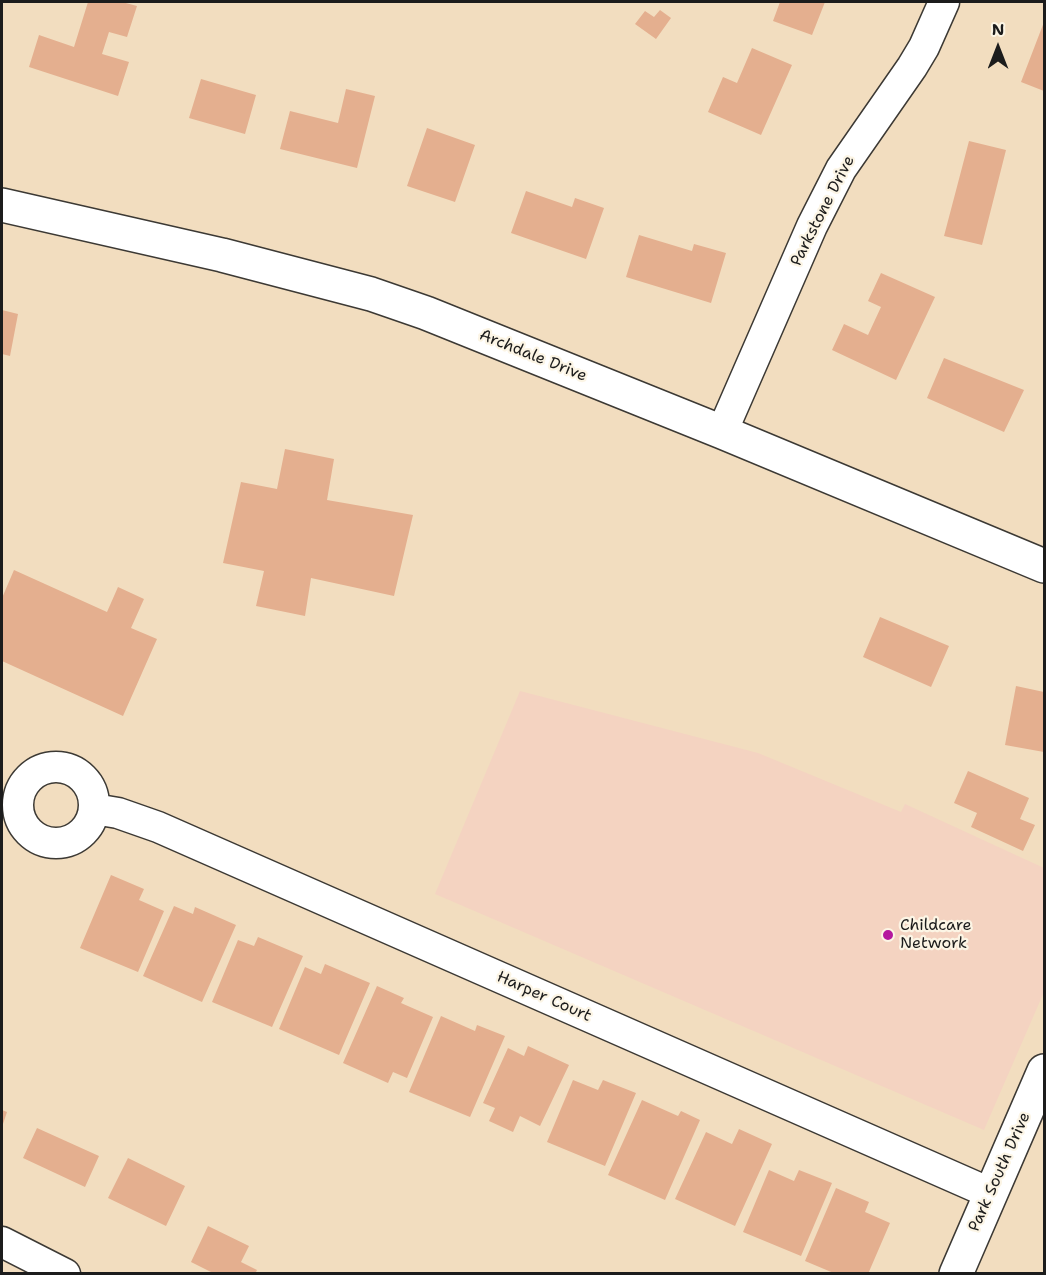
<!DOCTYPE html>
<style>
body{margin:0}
#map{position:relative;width:1046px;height:1275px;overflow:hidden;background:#f2ddbf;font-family:"Shantell Sans",sans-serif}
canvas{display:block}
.frame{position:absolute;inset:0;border:3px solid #1c1c1c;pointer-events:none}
.north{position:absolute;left:968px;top:18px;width:60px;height:60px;-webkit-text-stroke:4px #fcf5e5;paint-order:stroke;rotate:0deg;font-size:16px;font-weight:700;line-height:24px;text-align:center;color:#1c1c1c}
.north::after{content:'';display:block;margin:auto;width:21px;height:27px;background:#1c1c1c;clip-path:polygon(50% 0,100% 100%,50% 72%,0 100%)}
</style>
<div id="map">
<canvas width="1046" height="1275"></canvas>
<div class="frame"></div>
<div class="north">N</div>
</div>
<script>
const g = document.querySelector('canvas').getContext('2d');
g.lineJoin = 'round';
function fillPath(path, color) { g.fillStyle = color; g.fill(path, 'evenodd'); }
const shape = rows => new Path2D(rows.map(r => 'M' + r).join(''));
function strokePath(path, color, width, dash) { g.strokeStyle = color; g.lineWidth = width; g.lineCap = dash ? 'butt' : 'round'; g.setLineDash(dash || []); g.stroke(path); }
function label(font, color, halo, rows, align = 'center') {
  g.font = font + ' "Shantell Sans",sans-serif'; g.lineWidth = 4.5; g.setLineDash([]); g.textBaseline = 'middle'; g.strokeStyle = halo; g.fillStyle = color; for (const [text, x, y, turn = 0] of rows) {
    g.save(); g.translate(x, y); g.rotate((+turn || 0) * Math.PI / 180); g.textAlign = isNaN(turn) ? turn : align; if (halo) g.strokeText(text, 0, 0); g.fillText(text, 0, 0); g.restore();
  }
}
fillPath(shape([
 [520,691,758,753,901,812,905,804,1044,868,1044,992,984,1130,435,894]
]), '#f4d3c1');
fillPath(shape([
 [88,2,122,2,137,6,127,37,109,32,102,54,129,62,118,96,29,67,39,35,74,47],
 [780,2,825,2,812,35,773,21],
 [660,10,671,18,656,39,635,24,645,11,654,17],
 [1044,22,1044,91,1021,82],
 [752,48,792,65,761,135,708,112,723,77,737,83],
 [201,79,256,95,245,134,189,118],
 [346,89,375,96,357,168,280,149,290,111,338,123],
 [427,128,475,145,455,202,407,186],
 [969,141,1006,150,982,245,944,236],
 [526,191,572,207,575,198,604,208,586,259,511,233],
 [639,235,692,251,694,244,726,253,711,303,626,277],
 [881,273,935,297,896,380,832,350,844,324,868,335,881,307,868,301],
 [2,310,18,314,10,356,2,354],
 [944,358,1024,390,1004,432,927,398],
 [285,449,334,459,327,500,413,515,394,596,311,578,305,616,256,606,264,571,223,563,241,482,277,489],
 [14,570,107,612,118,587,144,599,131,628,157,639,123,716,2,661,2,598],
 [880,617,949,646,931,687,863,657],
 [1016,686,1044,692,1044,752,1005,745],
 [968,771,1029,798,1020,819,1035,825,1023,851,971,827,977,813,954,803],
 [111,875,144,889,139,900,164,911,138,972,80,948],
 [174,906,193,914,195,907,236,925,202,1002,143,976],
 [258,937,303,956,272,1027,212,1002,238,940,254,946],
 [325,964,370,983,339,1055,279,1029,305,967,321,974],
 [377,986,404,998,401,1003,433,1017,407,1078,393,1072,388,1083,343,1063],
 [441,1016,475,1031,477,1025,505,1036,470,1117,409,1092],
 [528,1046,569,1065,540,1126,520,1116,513,1132,489,1121,495,1108,483,1103,508,1048,524,1056],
 [573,1080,598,1090,603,1080,636,1093,605,1166,547,1142],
 [642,1100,678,1116,681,1111,700,1120,665,1200,608,1175],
 [2,1110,7,1112,2,1127],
 [37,1128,99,1156,85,1187,23,1158],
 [739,1129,772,1144,735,1226,675,1199,706,1132,732,1144],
 [128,1158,185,1186,166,1226,108,1198],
 [769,1170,794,1181,799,1170,832,1183,801,1256,743,1232],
 [836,1188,869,1202,865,1212,890,1223,868,1274,836,1274,805,1261],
 [208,1226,249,1246,241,1262,257,1270,255,1274,215,1274,191,1262]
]), '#e4af8f');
const minor = shape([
 [722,432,812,226,841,169,912,67,924,47,944,2],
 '18 805a38 38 0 1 1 76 0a38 38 0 1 1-76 0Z',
 [94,809,118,813,158,827,990,1193],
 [2,1242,65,1274]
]);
const tertiary = shape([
 [2,205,222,255,371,294,426,313,722,432,1044,566],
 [956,1274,1044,1071]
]);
strokePath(minor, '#3c3934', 33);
strokePath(tertiary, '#3c3934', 36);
strokePath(minor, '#fff', 30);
strokePath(tertiary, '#fff', 33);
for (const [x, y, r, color] of [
 [888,935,6,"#b5179e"]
]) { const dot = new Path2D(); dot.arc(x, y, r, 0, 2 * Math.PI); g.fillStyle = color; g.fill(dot); strokePath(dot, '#fcf5e5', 2); }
label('16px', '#1c1c1c', '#fcf5e5', [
 ["Parkstone Drive",823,211,-63],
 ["Archdale Drive",533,356,22],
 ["Harper Court",544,997,24],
 ["Park South Drive",1000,1172,-66]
]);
label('16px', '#1c1c1c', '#fcf5e5', [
 ["Childcare",900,926],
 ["Network",900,944]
], 'left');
</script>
